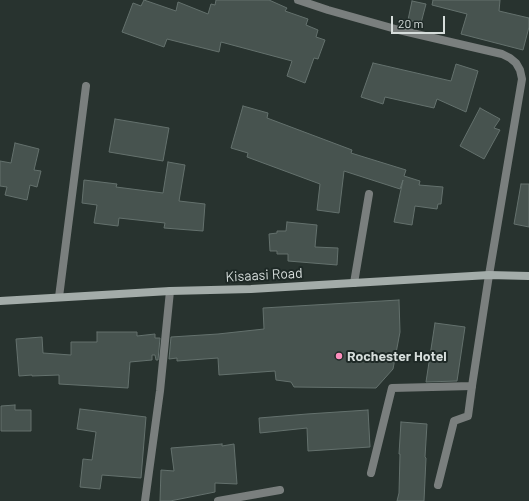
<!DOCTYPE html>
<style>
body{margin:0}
#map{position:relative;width:529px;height:501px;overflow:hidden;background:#28332f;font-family:Barlow,sans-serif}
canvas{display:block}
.scale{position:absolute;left:391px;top:16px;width:54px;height:18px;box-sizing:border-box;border:2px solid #d6dddb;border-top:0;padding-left:5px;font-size:12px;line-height:14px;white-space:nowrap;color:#d6dddb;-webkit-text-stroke:3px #1e2926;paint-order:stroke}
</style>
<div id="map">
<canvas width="529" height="501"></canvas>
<div class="scale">20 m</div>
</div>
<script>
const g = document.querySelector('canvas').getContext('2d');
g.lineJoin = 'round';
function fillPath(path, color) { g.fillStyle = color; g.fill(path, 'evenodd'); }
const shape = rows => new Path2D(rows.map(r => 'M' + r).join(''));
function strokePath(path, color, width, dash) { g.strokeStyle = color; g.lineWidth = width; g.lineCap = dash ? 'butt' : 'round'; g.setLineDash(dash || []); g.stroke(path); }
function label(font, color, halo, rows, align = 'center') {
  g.font = font + ' Barlow,sans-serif'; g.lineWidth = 4; g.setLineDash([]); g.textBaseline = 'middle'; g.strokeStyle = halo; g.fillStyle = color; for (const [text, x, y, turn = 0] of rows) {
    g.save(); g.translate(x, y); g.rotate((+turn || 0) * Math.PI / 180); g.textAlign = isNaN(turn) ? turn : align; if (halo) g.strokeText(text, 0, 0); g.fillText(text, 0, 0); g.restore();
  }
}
const building = shape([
 [144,0,176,11,178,2,208,14,211,4,215,5,216,0,269,0,287,8,285,11,308,19,306,25,318,30,316,37,325,40,318,59,314,58,305,83,287,76,292,61,221,42,219,52,167,39,164,47,122,32,133,3,141,6,144,0],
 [433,0,500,0,499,11,529,18,529,27,523,50,461,34,467,14,432,5,433,0],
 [412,1,426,4,421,23,408,20,412,1],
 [373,63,451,81,456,64,478,71,466,112,437,99,434,108,385,97,383,104,361,97,373,63],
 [243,106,268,113,267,118,352,150,351,153,406,170,404,176,420,181,419,185,443,187,441,204,438,204,437,209,415,206,412,225,394,222,403,180,400,189,344,171,339,213,317,210,320,184,247,157,248,153,231,148,243,106],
 [480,108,500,119,494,128,500,130,484,159,460,146,480,108],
 [115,119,169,128,163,161,109,152,115,119],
 [15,143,39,149,34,170,41,171,37,187,30,185,27,200,5,195,7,187,0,186,0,161,11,163,15,143],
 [168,162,185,165,179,201,205,204,203,231,164,228,165,223,119,218,118,226,94,223,97,205,82,203,84,180,117,184,116,187,163,193,168,162],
 [521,184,529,184,529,227,514,224,521,184],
 [287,222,317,225,315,247,338,248,337,265,288,261,288,254,277,254,277,251,270,251,269,234,277,233,277,231,286,231,287,222],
 [399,300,400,332,393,369,376,388,294,387,291,382,276,380,275,371,219,375,218,358,177,361,177,358,169,359,171,337,218,334,264,329,263,308,399,300],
 [435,323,465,327,457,381,426,382,435,323],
 [97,332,137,332,137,336,155,334,155,338,160,338,158,360,156,360,155,355,152,355,152,360,130,362,128,388,59,384,59,375,32,376,32,375,19,376,16,339,42,337,43,353,71,355,71,342,97,342,97,332],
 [15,405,15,410,31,410,31,431,1,431,1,406,15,405],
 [80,409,146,417,141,478,102,475,100,489,80,487,83,459,92,460,96,432,77,429,80,409],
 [368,410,370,447,308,451,307,428,260,433,259,418,307,414,368,410],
 [401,422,427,424,425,457,426,458,424,501,397,501,399,493,400,454,399,454,401,422],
 [222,444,222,446,234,444,237,484,215,483,215,492,170,501,160,501,161,470,174,471,171,448,222,444]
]);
fillPath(building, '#47534f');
strokePath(building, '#64716d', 1);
strokePath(shape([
 [354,283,369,194],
 [59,297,86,86],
 [438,485,454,421,468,416,472,386],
 [218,501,280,490]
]), '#7a7f7e', 8);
strokePath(shape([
 [298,0,328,10,399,30,502,54,510,58,516,63,520,70,522,79,489,275,472,386,392,388,371,473],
 [145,501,160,391,170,291]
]), '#7a7f7e', 8);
strokePath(shape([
 [0,301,170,291,251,289,489,275,529,276]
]), '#a3aca9', 8);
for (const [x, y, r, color] of [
 [339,356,4,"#fe8ebd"]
]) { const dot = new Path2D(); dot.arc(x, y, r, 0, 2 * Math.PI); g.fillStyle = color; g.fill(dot); strokePath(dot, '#1e2926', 1.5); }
label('14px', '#d6dddb', '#1e2926', [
 ["Kisaasi Road",264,275,-3]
]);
label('bold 14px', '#d6dddb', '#1e2926', [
 ["Rochester Hotel",347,356]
], 'left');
</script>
